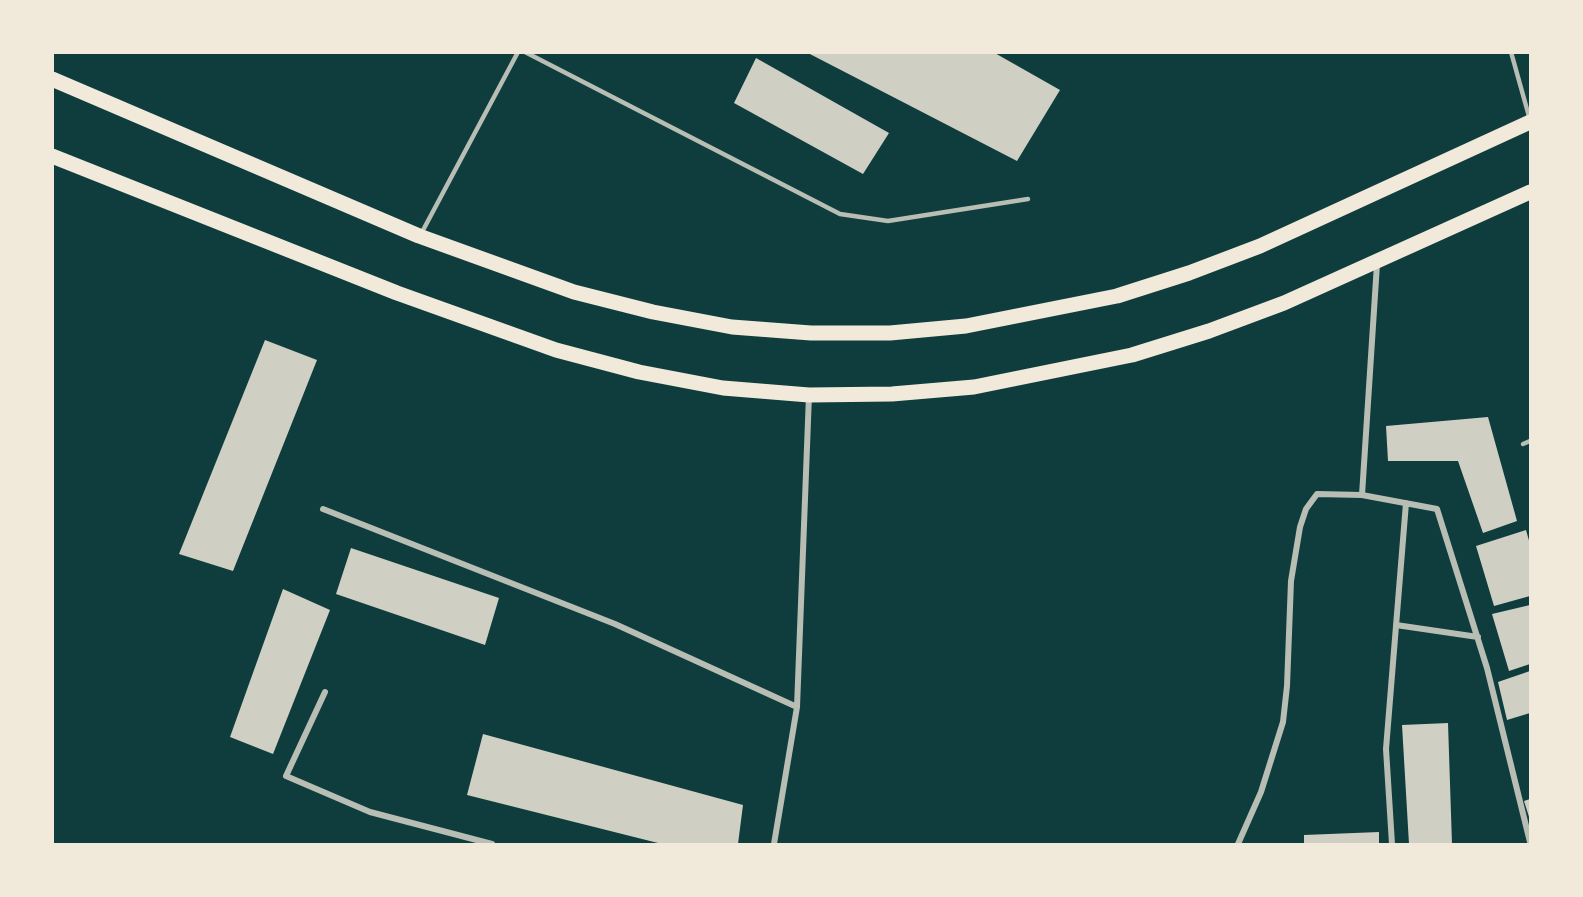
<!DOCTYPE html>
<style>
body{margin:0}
#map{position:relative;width:1583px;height:897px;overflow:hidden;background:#0f3d3e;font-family:Overpass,sans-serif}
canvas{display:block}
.frame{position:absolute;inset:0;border:54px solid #f1e9da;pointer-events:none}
</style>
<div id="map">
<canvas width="1583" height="897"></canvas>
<div class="frame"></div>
</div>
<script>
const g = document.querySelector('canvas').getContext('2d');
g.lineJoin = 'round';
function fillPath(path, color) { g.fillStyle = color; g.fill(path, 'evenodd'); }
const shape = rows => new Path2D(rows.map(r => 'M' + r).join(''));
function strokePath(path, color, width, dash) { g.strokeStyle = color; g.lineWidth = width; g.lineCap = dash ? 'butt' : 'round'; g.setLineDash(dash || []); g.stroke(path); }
fillPath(shape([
 [806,52,993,52,1060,90,1017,161],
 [756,58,889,133,863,174,734,103],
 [265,340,317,360,233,571,179,554],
 [1488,417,1517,521,1483,533,1458,461,1388,461,1386,426],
 [1526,530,1530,544,1530,596,1494,606,1476,546],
 [351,548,499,598,485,645,336,594],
 [283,589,330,610,273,754,230,737],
 [1530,605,1530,664,1509,671,1492,614],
 [1530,671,1530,713,1507,720,1498,682],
 [1448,723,1452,844,1409,844,1402,725],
 [483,734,743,805,738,844,662,844,467,795],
 [1530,799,1530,820,1524,801],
 [1379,832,1379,844,1304,844,1304,835]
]), '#cfcfc3');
strokePath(shape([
 [525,52,840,214,888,221,1028,199],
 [1511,52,1530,120],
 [421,234,518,52],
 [1523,444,1530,441]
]), '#b8beb3', 4.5);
strokePath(shape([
 [1377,264,1362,495,1437,509,1487,668,1530,842],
 [323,509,615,624,797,707],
 [1396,625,1478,637],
 [325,692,286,776,370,812,492,844],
 [774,844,797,707,809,395],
 [1238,844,1261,792,1283,722,1287,686,1291,581,1300,527,1306,509,1317,494,1362,495],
 [1392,844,1386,749,1406,503]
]), '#b8beb3', 6);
strokePath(shape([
 [52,79,419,236,574,292,653,312,732,327,811,333,890,333,966,326,1117,296,1189,273,1260,246,1530,122],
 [52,156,397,293,556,350,639,372,723,388,809,395,892,394,974,387,1132,355,1209,331,1284,303,1530,192]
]), '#f1e9da', 15);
</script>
